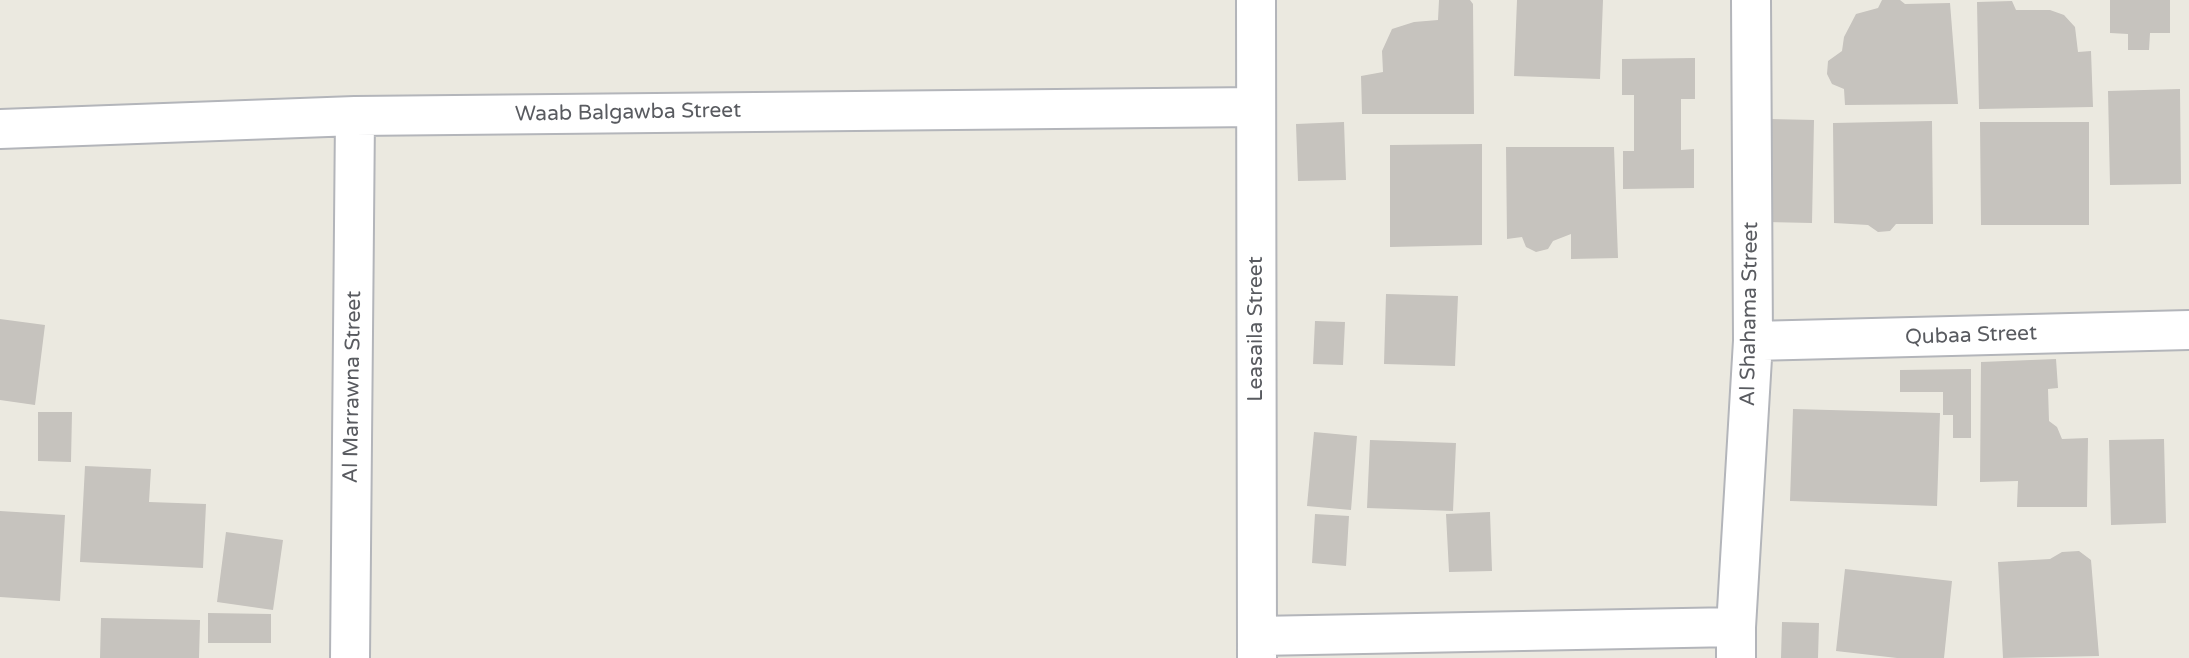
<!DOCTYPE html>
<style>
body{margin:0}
canvas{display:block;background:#ebe9e0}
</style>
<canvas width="2189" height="658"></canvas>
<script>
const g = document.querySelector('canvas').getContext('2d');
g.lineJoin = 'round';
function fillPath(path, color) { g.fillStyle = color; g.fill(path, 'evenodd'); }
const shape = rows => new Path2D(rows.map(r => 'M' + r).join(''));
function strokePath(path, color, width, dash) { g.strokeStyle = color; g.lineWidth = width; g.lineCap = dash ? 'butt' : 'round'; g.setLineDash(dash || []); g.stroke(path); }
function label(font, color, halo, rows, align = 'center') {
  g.font = font + ' "Varela Round",sans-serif'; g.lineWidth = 5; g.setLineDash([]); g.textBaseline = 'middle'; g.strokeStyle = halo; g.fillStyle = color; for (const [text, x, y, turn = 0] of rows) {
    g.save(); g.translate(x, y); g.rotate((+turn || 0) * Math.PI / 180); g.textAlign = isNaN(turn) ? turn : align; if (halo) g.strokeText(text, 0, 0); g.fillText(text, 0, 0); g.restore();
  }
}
fillPath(shape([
 [1439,0,1470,0,1473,4,1474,114,1362,114,1361,76,1383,72,1382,51,1392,29,1414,22,1438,20],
 [1517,0,1603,0,1600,79,1514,76],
 [1882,0,1900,0,1905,4,1950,3,1958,104,1845,105,1844,89,1832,84,1827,74,1828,61,1842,51,1844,37,1856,14,1878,8],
 [2110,0,2170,0,2170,33,2150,33,2149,50,2128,50,2128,34,2110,33],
 [2012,1,2016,10,2050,10,2064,15,2075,27,2078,52,2091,51,2093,107,1979,109,1977,2],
 [1695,58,1695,99,1681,99,1681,150,1694,149,1694,188,1623,189,1623,151,1634,151,1634,95,1622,95,1622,59],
 [2180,89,2181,184,2110,185,2108,91],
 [1769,119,1814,120,1812,223,1766,222],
 [1932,121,1933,224,1896,224,1890,231,1878,232,1868,225,1834,223,1833,123],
 [1344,122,1346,180,1298,181,1296,124],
 [1980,122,2089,122,2089,225,1981,225],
 [1482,144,1482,245,1390,247,1390,145],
 [1506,147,1614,147,1618,258,1571,259,1571,234,1553,241,1548,249,1536,252,1526,247,1522,237,1507,239],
 [1386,294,1458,296,1455,366,1384,364],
 [0,319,45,325,35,405,0,400],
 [1315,321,1345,322,1343,365,1313,364],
 [2056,359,2058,388,2048,389,2049,421,2057,427,2062,439,2088,438,2087,507,2017,507,2018,481,1980,482,1981,362],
 [1971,369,1971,438,1953,438,1953,415,1943,415,1943,392,1900,392,1900,370],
 [1793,409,1940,413,1937,506,1790,501],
 [38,412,72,412,71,462,38,461],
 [1314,432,1357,436,1351,510,1307,506],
 [2164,439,2166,523,2111,525,2109,440],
 [1370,440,1456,443,1453,511,1367,508],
 [85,466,151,469,149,502,206,504,203,568,80,562],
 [0,511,65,515,60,601,0,597],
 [1490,512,1492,571,1449,572,1446,514],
 [1315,514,1349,516,1346,566,1312,563],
 [226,532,283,540,273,610,217,602],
 [2079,551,2091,560,2099,656,2003,658,1998,562,2050,559,2062,552],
 [1845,569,1952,581,1944,658,1897,658,1836,651],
 [208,613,271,614,271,643,208,643],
 [101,618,200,620,199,658,100,658],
 [1782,622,1819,623,1818,658,1781,658]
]), '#c6c3be');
const street = shape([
 [1256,0,1257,658],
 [0,129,355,116,1256,107],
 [1753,341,2189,330],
 [1257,636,1736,627],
 [350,658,355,116],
 [1736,658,1736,627,1753,341,1751,0]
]);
strokePath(street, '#b3b5ba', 42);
strokePath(street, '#fff', 38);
label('21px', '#595b60', '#fff', [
 ["Waab Balgawba Street",628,113,-1],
 ["Al Shahama Street",1750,314,-89],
 ["Leasaila Street",1256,329,-90],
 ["Qubaa Street",1971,336,-2],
 ["Al Marrawna Street",353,387,-89]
]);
</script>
